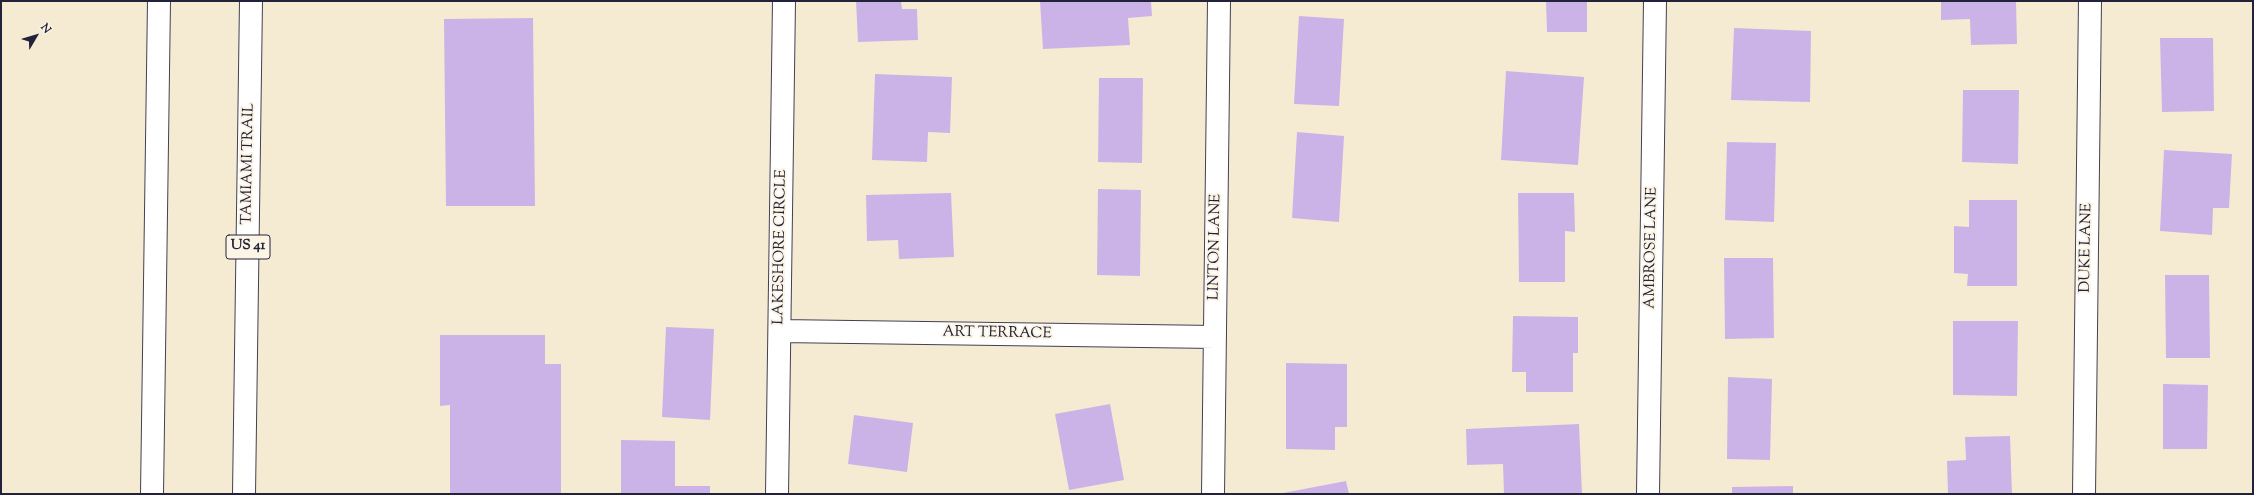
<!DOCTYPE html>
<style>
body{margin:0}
#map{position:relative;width:2254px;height:495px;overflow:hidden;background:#f5ebd3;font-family:"Sorts Mill Goudy",serif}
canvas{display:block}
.frame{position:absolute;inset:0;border:2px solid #22223b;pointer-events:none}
.north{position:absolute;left:16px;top:16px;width:40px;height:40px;-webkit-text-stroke:3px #fcf5e5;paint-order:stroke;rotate:52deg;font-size:11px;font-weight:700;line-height:16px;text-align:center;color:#22223b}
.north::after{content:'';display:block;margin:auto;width:14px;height:18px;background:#22223b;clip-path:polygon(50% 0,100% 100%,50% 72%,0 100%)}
</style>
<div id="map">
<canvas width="2254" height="495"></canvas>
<div class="frame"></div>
<div class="north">N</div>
</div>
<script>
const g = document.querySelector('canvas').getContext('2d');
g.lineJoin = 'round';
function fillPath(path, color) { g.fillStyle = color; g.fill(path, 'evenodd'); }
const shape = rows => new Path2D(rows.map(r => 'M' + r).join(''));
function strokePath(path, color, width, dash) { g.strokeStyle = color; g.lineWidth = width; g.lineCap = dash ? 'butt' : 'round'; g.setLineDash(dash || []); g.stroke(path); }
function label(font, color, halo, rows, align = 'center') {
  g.font = font + ' "Sorts Mill Goudy",serif'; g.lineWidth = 4; g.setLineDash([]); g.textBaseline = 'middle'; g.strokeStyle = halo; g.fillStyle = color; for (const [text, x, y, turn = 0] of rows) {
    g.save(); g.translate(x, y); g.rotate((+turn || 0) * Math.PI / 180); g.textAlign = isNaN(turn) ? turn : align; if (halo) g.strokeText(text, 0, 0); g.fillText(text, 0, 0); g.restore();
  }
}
fillPath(shape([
 [856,1,901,1,902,9,917,9,918,40,858,42],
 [1040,1,1151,1,1152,16,1128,18,1130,45,1043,49],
 [1546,1,1587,1,1587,32,1547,32],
 [1941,1,2016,1,2017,44,1971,45,1970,19,1941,20],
 [1299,16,1344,19,1339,106,1294,104],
 [533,18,535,206,446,206,444,19],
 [1734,28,1811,31,1810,102,1731,100],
 [2160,38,2213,38,2214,111,2162,112],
 [1506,71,1584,77,1578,165,1501,160],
 [875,74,952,77,950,133,928,132,927,162,872,160],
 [1099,78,1143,78,1142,163,1098,162],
 [1963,90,2019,90,2018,164,1962,162],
 [1297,132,1344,136,1339,222,1292,218],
 [1727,142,1776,143,1774,222,1725,220],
 [2164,150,2232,154,2229,208,2213,208,2212,235,2160,231],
 [1098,189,1141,190,1140,276,1097,275],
 [951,193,954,257,899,259,898,240,867,241,866,195],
 [1518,193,1574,193,1575,232,1565,231,1565,282,1519,282],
 [1969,200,2017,200,2017,286,1967,286,1968,274,1954,273,1954,226,1969,227],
 [1724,258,1773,258,1774,338,1725,339],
 [2165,275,2209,275,2210,358,2166,358],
 [1513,316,1578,317,1578,353,1573,353,1573,392,1526,392,1526,372,1512,372],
 [1953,321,2018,321,2017,396,1953,395],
 [666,327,714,329,710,420,662,417],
 [440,335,545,335,545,364,561,364,561,494,450,494,450,405,440,406],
 [1286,363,1347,364,1347,427,1335,427,1335,450,1286,449],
 [1728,377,1772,379,1770,460,1727,459],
 [2163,384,2208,385,2207,449,2163,449],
 [1110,404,1124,480,1069,490,1055,414],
 [854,415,913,423,907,472,848,464],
 [1579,424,1582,494,1504,494,1503,464,1467,465,1466,429],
 [2010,436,2012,494,1948,494,1947,461,1966,460,1965,437],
 [621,440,675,441,675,486,710,486,710,494,621,494],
 [1346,481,1349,494,1283,494,1283,493],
 [1793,486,1793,494,1732,494,1732,487]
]), '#ccb3e7');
const street = shape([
 [780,331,1215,337],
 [777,494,784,1],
 [1213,494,1219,1],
 [1648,494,1655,1],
 [2084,494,2090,1]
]);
const primary = shape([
 [152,494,159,1],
 [244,494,251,1]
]);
strokePath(street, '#424052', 24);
strokePath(primary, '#424052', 24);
strokePath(street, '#fff', 22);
strokePath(primary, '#fff', 22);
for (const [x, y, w] of [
 [248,247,44]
]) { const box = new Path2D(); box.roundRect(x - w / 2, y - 12, w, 24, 3); g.fillStyle = '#fcf5e5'; g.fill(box); strokePath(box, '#22223b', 1); }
label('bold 14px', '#22223b', null, [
 ["US 41",248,247]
]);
label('15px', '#22223b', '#fcf5e5', [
 ["TAMIAMI TRAIL",249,164,-89],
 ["LAKESHORE CIRCLE",781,247,-89],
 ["LINTON LANE",1216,247,-89],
 ["AMBROSE LANE",1652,248,-89],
 ["DUKE LANE",2087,248,-89],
 ["ART TERRACE",997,334,1]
]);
</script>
